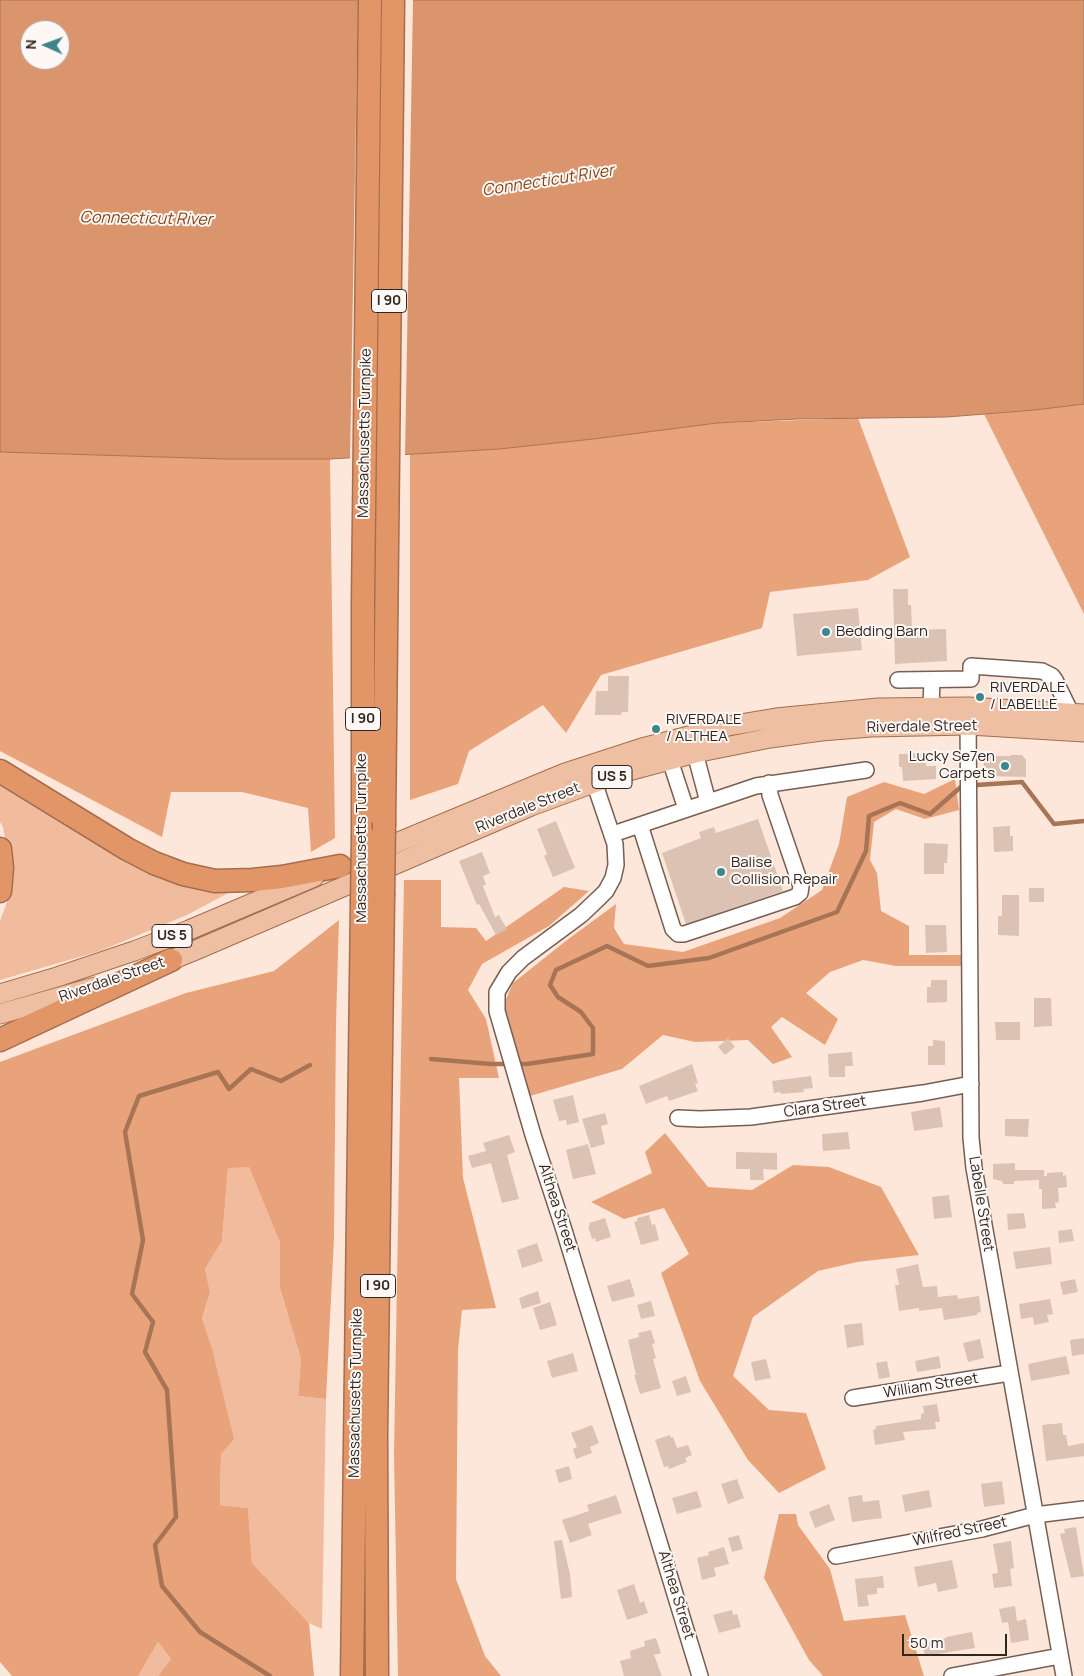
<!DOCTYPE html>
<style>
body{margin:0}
#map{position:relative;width:1084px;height:1676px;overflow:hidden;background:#fde7db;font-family:Manrope,sans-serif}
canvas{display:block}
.north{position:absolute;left:20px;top:20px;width:50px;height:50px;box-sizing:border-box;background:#fdf8f5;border:1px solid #aba4a0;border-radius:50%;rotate:272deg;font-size:14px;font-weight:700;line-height:20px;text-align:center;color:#312721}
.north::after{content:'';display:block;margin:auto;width:18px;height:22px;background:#3e868b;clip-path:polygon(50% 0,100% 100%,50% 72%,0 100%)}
.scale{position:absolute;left:902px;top:1634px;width:105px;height:22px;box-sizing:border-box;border:2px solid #312721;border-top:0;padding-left:6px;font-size:15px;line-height:18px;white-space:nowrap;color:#312721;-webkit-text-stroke:4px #fdf8f5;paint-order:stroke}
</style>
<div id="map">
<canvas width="1084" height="1676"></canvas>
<div class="north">N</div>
<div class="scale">50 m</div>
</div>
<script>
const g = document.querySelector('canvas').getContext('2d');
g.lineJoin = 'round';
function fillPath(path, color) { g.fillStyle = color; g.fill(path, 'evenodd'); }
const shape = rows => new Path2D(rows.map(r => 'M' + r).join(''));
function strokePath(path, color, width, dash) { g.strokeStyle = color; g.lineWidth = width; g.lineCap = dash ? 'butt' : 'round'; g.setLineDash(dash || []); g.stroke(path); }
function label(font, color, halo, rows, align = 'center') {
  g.font = font + ' Manrope,sans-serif'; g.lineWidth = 4; g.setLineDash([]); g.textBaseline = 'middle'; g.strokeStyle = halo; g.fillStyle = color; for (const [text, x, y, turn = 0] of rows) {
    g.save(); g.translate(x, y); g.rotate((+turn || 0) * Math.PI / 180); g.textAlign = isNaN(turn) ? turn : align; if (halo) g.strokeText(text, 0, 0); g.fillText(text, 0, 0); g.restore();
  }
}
fillPath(shape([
 [0,782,232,891,187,915,100,951,0,980,0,921,7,902,10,866,3,827,0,822],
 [228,1167,249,1167,280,1243,280,1288,301,1359,298,1396,326,1399,322,1629,309,1623,252,1563,248,1508,220,1505,221,1454,202,1320,210,1292,205,1269,222,1241],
 [158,1642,171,1659,158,1676,138,1676]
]), '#f1bc9e');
fillPath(shape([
 [1084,404,1084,614,984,414,1035,410],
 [858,418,910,557,868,580,770,592,762,628,601,675,566,733,543,705,469,751,458,784,410,800,410,454,499,449,593,439,717,423],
 [0,452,226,459,330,459,335,838,311,852,308,808,242,792,171,792,162,837,0,751],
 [955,779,959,810,925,819,896,809,874,822,870,860,877,873,881,911,909,926,909,955,963,955,965,966,896,966,863,960,830,972,806,993,838,1019,825,1045,782,1017,771,1027,792,1057,773,1064,748,1040,695,1042,663,1035,622,1069,530,1096,503,1006,513,983,567,940,616,904,614,928,624,944,683,952,780,918,822,890,839,844,847,797,884,782,924,794],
 [404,880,441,880,441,927,476,928,486,941,564,887,589,891,549,926,482,964,468,990,486,1019,499,1078,459,1078,463,1178,496,1308,462,1310,458,1350,456,1579,485,1656,501,1676,398,1676,394,1454],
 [339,920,336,1022,334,1238,326,1399,298,1396,301,1359,280,1288,280,1243,249,1167,228,1168,222,1241,205,1269,210,1292,202,1319,212,1349,234,1439,221,1454,220,1505,248,1508,252,1563,309,1623,314,1676,158,1676,171,1659,158,1642,138,1676,12,1676,0,1662,0,1062,186,993,274,971],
 [665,1133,708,1187,752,1190,793,1165,829,1167,881,1187,919,1255,857,1262,818,1271,753,1317,733,1376,769,1410,806,1413,826,1469,779,1493,748,1460,700,1381,661,1273,689,1254,664,1208,624,1219,591,1202,652,1173,645,1152],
 [779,1514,796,1514,798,1525,830,1569,844,1621,905,1615,924,1676,823,1676,809,1660,764,1578]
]), '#e9a37a');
const water = shape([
 [0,0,1084,0,1084,404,1035,410,947,417,797,419,717,423,593,439,499,449,330,459,226,459,0,452,0,0],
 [30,30,60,30,60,60,30,60,30,30]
]);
fillPath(water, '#db956c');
strokePath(water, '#a87456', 1);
fillPath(shape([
 [358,0,413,0,405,457,350,460]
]), '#fde7db');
strokePath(shape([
 [431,1059,491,1064,527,1064,593,1054,593,1028,581,1012,558,997,550,985,556,970,607,946,648,966,709,958,837,912,866,851,869,816,900,803,930,814,962,786,1022,782,1054,824,1084,821],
 [270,1676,200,1632,162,1586,155,1545,176,1517,167,1390,145,1352,153,1322,132,1294,143,1240,125,1132,139,1096,218,1072,229,1089,251,1069,281,1081,310,1065]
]), '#a87456', 4.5);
fillPath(shape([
 [893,589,908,589,908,605,911,605,912,630,946,629,947,661,895,664],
 [858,608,862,650,797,656,793,614],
 [608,676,629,676,628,712,622,712,621,715,595,715,596,691,608,691],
 [926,753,926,766,936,766,936,779,903,781,902,767,899,767,899,754],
 [1011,755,1022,755,1026,760,1026,777,984,776,984,756,1011,756],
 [758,819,783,891,686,924,662,853,701,838,699,832,714,827,716,833],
 [556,821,575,868,553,877,544,856,547,854,537,829],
 [1010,826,1010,836,1013,836,1013,851,994,852,993,827],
 [924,843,948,844,947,863,944,863,944,874,924,874],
 [482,852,490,873,483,876,486,884,483,886,495,917,499,915,507,929,496,935,479,904,477,905,459,861],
 [1029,888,1044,888,1044,902,1029,902],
 [1002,895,1019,895,1019,936,998,935,998,916,1002,916],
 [925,925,946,925,947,952,926,953],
 [931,980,947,980,947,1002,927,1003,927,987,931,987],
 [1034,998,1051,998,1052,1026,1034,1027],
 [995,1022,1020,1022,1020,1040,996,1040],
 [728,1038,735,1047,725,1055,718,1047],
 [933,1040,945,1041,945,1065,928,1065,928,1046,933,1046],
 [852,1052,853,1066,845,1066,845,1077,829,1077,828,1054],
 [692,1064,698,1083,695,1084,698,1091,669,1101,667,1096,646,1104,639,1086],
 [811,1076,813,1088,803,1089,804,1092,781,1094,780,1092,774,1093,772,1081],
 [573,1095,579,1122,567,1125,566,1120,559,1121,553,1100],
 [940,1107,943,1127,914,1131,911,1112],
 [605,1113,608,1124,601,1126,605,1144,591,1148,582,1119],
 [1005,1119,1029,1119,1028,1137,1005,1136],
 [848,1132,850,1149,823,1151,822,1134],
 [509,1135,515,1152,507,1155,519,1199,502,1203,491,1163,472,1168,468,1156,486,1151,483,1143],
 [588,1144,596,1174,573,1179,566,1150],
 [736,1152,777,1153,777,1170,763,1169,764,1180,750,1180,750,1169,736,1169],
 [1015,1163,1015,1170,1044,1170,1044,1176,1047,1176,1047,1173,1063,1172,1063,1176,1066,1175,1067,1187,1058,1188,1059,1202,1055,1203,1056,1208,1042,1209,1042,1189,1039,1189,1039,1180,1014,1181,1014,1184,1003,1184,1002,1181,993,1179,993,1164],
 [949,1195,952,1217,934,1219,932,1197],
 [1024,1213,1026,1228,1008,1230,1007,1214],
 [649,1215,652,1225,655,1224,659,1240,641,1245,634,1222,637,1221,637,1218],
 [605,1218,611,1237,596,1242,595,1238,592,1239,588,1226,590,1226,589,1223],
 [1072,1229,1074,1241,1059,1243,1058,1231],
 [537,1243,543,1261,522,1268,517,1250],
 [1050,1247,1052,1264,1016,1269,1013,1252],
 [918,1264,923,1287,937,1286,938,1297,957,1295,958,1299,979,1296,981,1312,977,1313,977,1315,944,1320,942,1308,919,1311,919,1308,899,1311,895,1285,899,1285,896,1269],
 [630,1279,635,1296,612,1302,607,1286],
 [1075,1279,1078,1292,1063,1295,1060,1282],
 [538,1291,541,1303,522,1309,519,1298],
 [1050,1299,1053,1314,1047,1315,1049,1322,1034,1325,1033,1317,1021,1319,1019,1304],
 [651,1301,655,1316,641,1319,637,1305],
 [550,1302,557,1325,540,1330,533,1308],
 [862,1323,864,1345,847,1348,844,1325],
 [651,1330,655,1343,652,1344,656,1358,653,1359,661,1388,640,1394,634,1375,636,1375,628,1340,639,1337,638,1333],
 [1084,1338,1084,1354,1072,1356,1070,1340],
 [980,1339,984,1358,968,1362,963,1343],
 [573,1353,578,1371,552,1378,547,1361],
 [939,1356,941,1368,917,1372,915,1361],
 [1066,1356,1070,1374,1031,1381,1028,1364],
 [766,1359,771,1378,755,1381,751,1362],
 [887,1361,890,1377,879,1379,876,1363],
 [686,1376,691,1392,677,1396,672,1381],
 [937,1404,940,1422,935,1422,936,1429,903,1432,905,1440,875,1445,873,1430,876,1429,876,1426,921,1419,921,1414,924,1413,923,1406],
 [1062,1423,1063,1435,1066,1435,1068,1446,1084,1443,1084,1456,1046,1461,1042,1425],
 [592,1425,599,1443,590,1447,592,1453,576,1459,573,1449,577,1447,571,1433],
 [670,1435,671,1438,673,1437,677,1448,688,1445,692,1455,685,1458,687,1462,669,1469,668,1466,664,1467,655,1440],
 [569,1466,572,1479,559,1483,555,1470],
 [737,1479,744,1498,728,1504,721,1484],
 [1002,1481,1005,1504,984,1507,981,1484],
 [929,1490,932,1507,905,1512,902,1495],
 [697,1491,702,1507,677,1514,672,1498],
 [616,1495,622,1513,588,1524,592,1535,570,1543,562,1520,589,1511,587,1505],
 [862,1495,863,1502,879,1500,882,1518,852,1522,848,1497],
 [829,1504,835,1520,815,1528,809,1512],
 [1076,1527,1084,1576,1071,1578,1060,1534,1065,1533,1064,1529],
 [739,1535,743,1549,732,1552,728,1538],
 [562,1540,570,1574,572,1597,561,1599,554,1541],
 [1011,1541,1014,1568,1010,1569,1012,1586,994,1588,992,1574,998,1573,993,1544],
 [724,1547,729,1564,714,1568,716,1576,702,1580,697,1558,709,1555,708,1552],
 [952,1560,958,1588,938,1592,936,1583,918,1587,914,1567],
 [883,1576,884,1588,877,1588,877,1594,867,1595,869,1606,858,1607,855,1579],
 [634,1584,640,1603,644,1601,648,1613,627,1620,617,1590],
 [1015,1606,1017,1621,1026,1619,1029,1640,1011,1643,1008,1622,1002,1623,999,1609],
 [732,1610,733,1615,737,1614,741,1627,719,1633,713,1615],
 [972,1632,975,1648,925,1656,922,1644,946,1638,946,1637],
 [656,1638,661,1653,654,1655,662,1676,624,1676,620,1661,631,1658,630,1651,645,1646,644,1641]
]), '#dcc2b3');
const minor = shape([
 [898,680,971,679,971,666,1042,671,1052,676,1055,680,1071,713],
 [931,707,932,680],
 [968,716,971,1138,974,1168,1064,1676],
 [695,753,708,802],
 [670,760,686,809],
 [591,773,615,844,616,865,613,878,606,891,600,897,581,915,523,958,509,972,497,992,497,1011,533,1135,564,1230,700,1676],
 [640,825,673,929,678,934,684,934,795,897,800,893,801,886,770,795,769,783],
 [613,834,756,786,866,770],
 [678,1118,700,1119,751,1117,923,1093,971,1084],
 [853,1398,1009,1373],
 [836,1556,982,1529,1035,1515,1084,1509],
 [952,1676,1060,1656]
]);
const major = shape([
 [372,853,565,773,642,748,728,726,776,718,878,708,968,707,1084,714],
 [159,965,196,950,531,806,621,773,695,753,770,738,821,731,871,727,969,725,1084,732],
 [0,994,57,977,134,951,189,930,314,877],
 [0,1014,95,987]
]);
const highway = shape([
 [0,771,127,849,154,863,183,874,215,881,253,880,282,877,340,866],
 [384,823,393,0],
 [363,836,363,601,370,0],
 [0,849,2,868,0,891],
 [0,1040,171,960],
 [352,1676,362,902],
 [377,1676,376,1433,383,896]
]);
strokePath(minor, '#765f52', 18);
strokePath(major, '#a46e4e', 21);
strokePath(highway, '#a46e4e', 25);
strokePath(minor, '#fff', 15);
strokePath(major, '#eebfa3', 19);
strokePath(highway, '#e29566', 22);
const highwayBridge = shape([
 [383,896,384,823],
 [362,902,363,836]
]);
strokePath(highwayBridge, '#a46e4e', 25, []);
strokePath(highwayBridge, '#e29566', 22);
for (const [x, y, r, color] of [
 [826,632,5,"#3e868b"],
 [980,697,5,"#3e868b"],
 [656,729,5,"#3e868b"],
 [1005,766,5,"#3e868b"],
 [721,872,5,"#3e868b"]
]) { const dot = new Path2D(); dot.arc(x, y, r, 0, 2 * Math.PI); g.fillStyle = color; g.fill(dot); strokePath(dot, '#fdf8f5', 2); }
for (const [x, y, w] of [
 [389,301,35],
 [363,719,35],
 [612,777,40],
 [172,936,40],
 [378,1286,35]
]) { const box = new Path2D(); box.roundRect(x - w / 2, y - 11.5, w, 23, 4); g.fillStyle = '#fdf8f5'; g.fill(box); strokePath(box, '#312721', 1); }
label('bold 14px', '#312721', null, [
 ["I 90",389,301],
 ["I 90",363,719],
 ["US 5",612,777],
 ["US 5",172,936],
 ["I 90",378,1286]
]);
label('15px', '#312721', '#fdf8f5', [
 ["Massachusetts Turnpike",365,433,-89],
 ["Riverdale Street",922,727,-1],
 ["Riverdale Street",528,808,-22],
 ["Massachusetts Turnpike",362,838,-90],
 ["Riverdale Street",112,980,-19],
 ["Clara Street",825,1107,-8],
 ["Labelle Street",981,1204,81],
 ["Althea Street",557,1208,72],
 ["William Street",931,1386,-9],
 ["Massachusetts Turnpike",356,1393,-89],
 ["Wilfred Street",960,1532,-12],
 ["Althea Street",676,1595,73]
]);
label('15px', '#312721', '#fdf8f5', [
 ["Bedding Barn",836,632],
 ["RIVERDALE",990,688],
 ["/ LABELLE",990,705],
 ["RIVERDALE",666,720],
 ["/ ALTHEA",666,737],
 ["Lucky Se7en",995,757,"right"],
 ["Carpets",995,774,"right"],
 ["Balise",731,863],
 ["Collision Repair",731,880]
], 'left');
label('italic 16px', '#844417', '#fdf8f5', [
 ["Connecticut River",548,181,-9],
 ["Connecticut River",146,219,1]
]);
</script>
